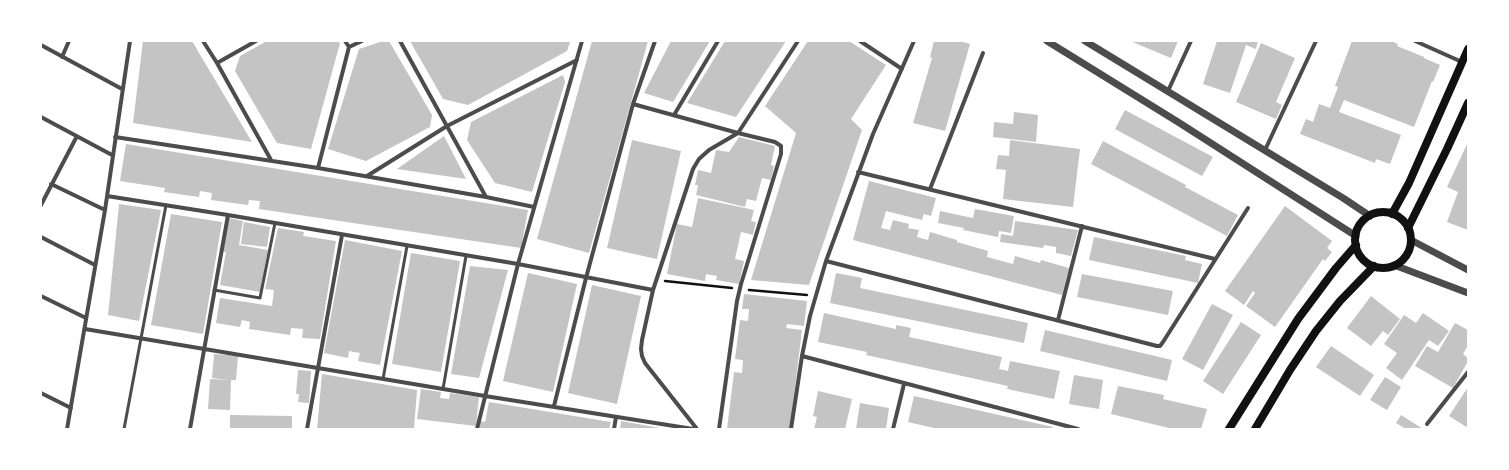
<!DOCTYPE html>
<style>
body{margin:0}
#map{position:relative;width:1509px;height:470px;overflow:hidden;background:#fff;font-family:Ubuntu,sans-serif}
canvas{display:block}
.frame{position:absolute;inset:0;border:42px solid #fff;pointer-events:none}
</style>
<div id="map">
<canvas width="1509" height="470"></canvas>
<div class="frame"></div>
</div>
<script>
const g = document.querySelector('canvas').getContext('2d');
g.lineJoin = 'round';
function fillPath(path, color) { g.fillStyle = color; g.fill(path, 'evenodd'); }
const shape = rows => new Path2D(rows.map(r => 'M' + r).join(''));
function strokePath(path, color, width, dash) { g.strokeStyle = color; g.lineWidth = width; g.lineCap = dash ? 'butt' : 'round'; g.setLineDash(dash || []); g.stroke(path); }
fillPath(shape([
 [143,41,192,41,252,142,133,123],
 [267,41,338,41,340,43,311,149,277,143,235,71,240,56],
 [383,41,389,41,432,115,430,127,366,161,328,149,359,49],
 [410,41,567,41,570,42,567,51,468,105,443,99],
 [592,41,648,41,589,253,537,239],
 [671,41,710,41,673,102,644,93],
 [725,41,786,41,736,117,687,103],
 [808,41,849,41,886,65,851,119,862,130,809,285,751,280,796,133,765,106],
 [934,41,960,41,970,44,945,131,913,123,932,58,930,57],
 [1130,41,1178,41,1171,58],
 [1217,41,1258,41,1256,49,1246,45,1230,93,1203,84],
 [1352,41,1391,41,1398,44,1397,46,1424,57,1424,58,1440,65,1433,82,1432,81,1414,127,1344,100,1339,112,1401,135,1390,164,1376,159,1375,163,1300,134,1306,119,1313,122,1319,104,1330,108,1338,87,1335,86],
 [1261,43,1295,58,1276,102,1282,105,1276,119,1236,102],
 [563,75,565,82,532,192,495,183,467,140,471,122],
 [1125,110,1213,157,1202,176,1115,129],
 [1014,112,1038,115,1036,142,993,137,994,122,1013,124],
 [444,136,466,179,397,169],
 [739,137,775,146,771,165,774,166,771,180,762,178,756,201,747,199,745,207,696,195,698,185,695,185,698,170,711,173,716,150,729,152],
 [632,140,681,151,657,259,607,248],
 [1010,140,1080,149,1073,207,1003,199,1006,170,996,169,998,155,1009,156],
 [1103,141,1186,185,1185,187,1238,215,1227,236,1091,164],
 [1468,142,1468,230,1447,222,1458,192,1447,187],
 [126,144,528,210,521,248,259,209,260,201,249,200,248,205,211,200,212,193,200,191,199,197,164,192,165,188,120,181],
 [869,181,936,198,931,216,924,214,922,220,886,211,881,228,890,230,893,220,909,224,908,228,919,230,917,237,928,240,930,232,957,240,957,242,988,251,987,257,1013,264,1015,256,1040,263,1041,260,1069,268,1062,295,853,240],
 [698,198,754,210,751,221,756,222,753,235,741,232,735,259,744,261,739,284,716,280,717,276,706,274,705,281,667,274,677,224,692,227],
 [119,204,161,210,139,321,108,315],
 [1285,206,1332,241,1327,248,1332,252,1325,261,1323,259,1275,327,1246,306,1255,293,1253,291,1244,305,1225,291],
 [975,209,1014,216,1011,233,999,231,998,237,963,230,964,228,938,223,940,211,973,218],
 [171,214,222,222,203,334,151,325],
 [229,218,243,221,239,245,268,250,260,292,220,285,226,252,223,252],
 [1015,221,1078,230,1071,256,1056,253,1056,247,1044,245,1043,248,1000,242,1001,234,1013,236],
 [244,222,270,227,267,247,241,244],
 [278,228,304,232,303,236,336,241,320,339,302,338,303,329,291,328,290,335,249,329,250,322,242,320,240,327,216,323,220,298,272,306,274,290,265,289],
 [1094,237,1186,256,1185,260,1202,264,1198,283,1089,260],
 [345,240,402,251,380,365,358,361,360,353,349,351,348,358,324,353],
 [411,253,460,261,441,372,392,364],
 [470,266,508,270,479,378,451,374],
 [528,273,577,284,553,392,503,381],
 [836,273,862,278,860,288,1028,323,1024,343,830,303],
 [1082,274,1173,291,1168,315,1077,297],
 [592,285,641,296,617,404,568,393],
 [744,294,807,301,804,326,787,324,786,328,802,330,790,429,727,429,734,372,742,373,743,360,735,359,740,320,748,321,749,309,742,309],
 [1371,296,1400,319,1388,335,1383,331,1371,346,1347,328],
 [1212,304,1233,315,1203,370,1182,359],
 [824,313,896,329,896,325,911,328,909,337,1002,357,999,369,1008,371,1010,361,1060,371,1054,399,1007,389,1008,386,866,355,867,352,818,342],
 [1423,313,1449,331,1438,346,1429,340,1402,380,1386,368,1397,353,1384,344,1404,315,1416,323],
 [1241,322,1261,335,1223,394,1203,381],
 [1455,323,1468,330,1468,345,1463,354,1468,358,1468,361,1453,388,1415,366,1427,346,1438,352],
 [1045,330,1172,360,1167,381,1040,351],
 [1331,346,1374,375,1360,396,1316,367],
 [214,354,238,356,236,380,231,380,230,410,208,409,210,379,229,380,212,378],
 [298,370,311,371,309,403,298,402,299,394,296,394],
 [322,374,417,390,414,429,317,429],
 [1074,375,1103,380,1099,409,1069,404],
 [1385,377,1401,387,1387,410,1370,400],
 [1118,386,1164,395,1163,399,1207,409,1201,429,1173,429,1111,414],
 [1468,387,1468,428,1449,416],
 [421,389,441,392,440,398,449,399,450,393,479,397,476,426,417,419],
 [818,391,852,399,845,429,814,429,817,417,813,416],
 [914,396,1053,427,1052,429,938,429,908,422],
 [489,402,611,422,609,429,479,429,480,421,485,422],
 [860,403,889,408,886,429,856,429],
 [230,415,292,416,292,429,230,429],
 [1401,415,1423,429,1406,429,1396,423],
 [621,421,660,428,659,429,620,429]
]), '#c4c4c4');
strokePath(shape([
 [665,281,732,288],
 [749,290,807,295]
]), '#111', 2.5);
strokePath(shape([
 [214,290,260,298,275,223],
 [383,379,407,246],
 [443,389,466,256],
 [124,429,166,205]
]), '#4c4c4c', 3);
strokePath(shape([
 [203,41,217,63,271,160],
 [400,41,486,197],
 [860,41,902,69],
 [1415,41,1462,62],
 [41,45,122,89],
 [349,47,362,41],
 [62,57,69,41],
 [217,63,256,41],
 [1168,91,1191,41],
 [633,104,738,133,775,142,781,146,781,154,741,284,737,301,719,429],
 [674,115,718,41],
 [41,117,112,155],
 [115,137,318,168,486,197,534,207],
 [1265,150,1316,41],
 [318,168,349,47,345,41],
 [858,172,1215,259],
 [367,176,447,126,577,60],
 [51,184,105,210],
 [930,189,983,53],
 [107,196,228,215,518,264,653,290],
 [41,205,77,136],
 [41,237,95,265],
 [826,261,1157,346,1160,346,1163,342,1248,208],
 [41,296,86,318],
 [1058,320,1082,226],
 [85,329,485,396,693,429],
 [802,356,1078,429],
 [41,393,71,408],
 [554,406,586,278,633,104,655,41],
 [1427,424,1468,372],
 [67,429,105,210,130,41],
 [190,429,228,215],
 [307,429,342,235],
 [477,429,518,264,582,41],
 [614,429,616,417],
 [697,429,645,363,642,356,641,349,642,340,653,290,693,169,699,159,709,150,738,133,798,41],
 [791,429,802,356,810,316,826,261,873,134,914,41],
 [893,429,904,384]
]), '#4c4c4c', 4);
strokePath(shape([
 [1047,41,1178,122,1356,236],
 [1085,41,1343,198,1370,216],
 [1411,240,1468,270],
 [1394,265,1468,293]
]), '#4c4c4c', 7);
strokePath(shape([
 '1355 240a28 28 0 1 1 56 0a28 28 0 1 1-56 0Z',
 [1392,214,1409,183,1468,49],
 [1408,228,1447,149,1468,103],
 [1229,429,1298,319,1336,268,1356,245],
 [1255,429,1290,370,1316,331,1340,301,1374,266]
]), '#111', 8);
</script>
